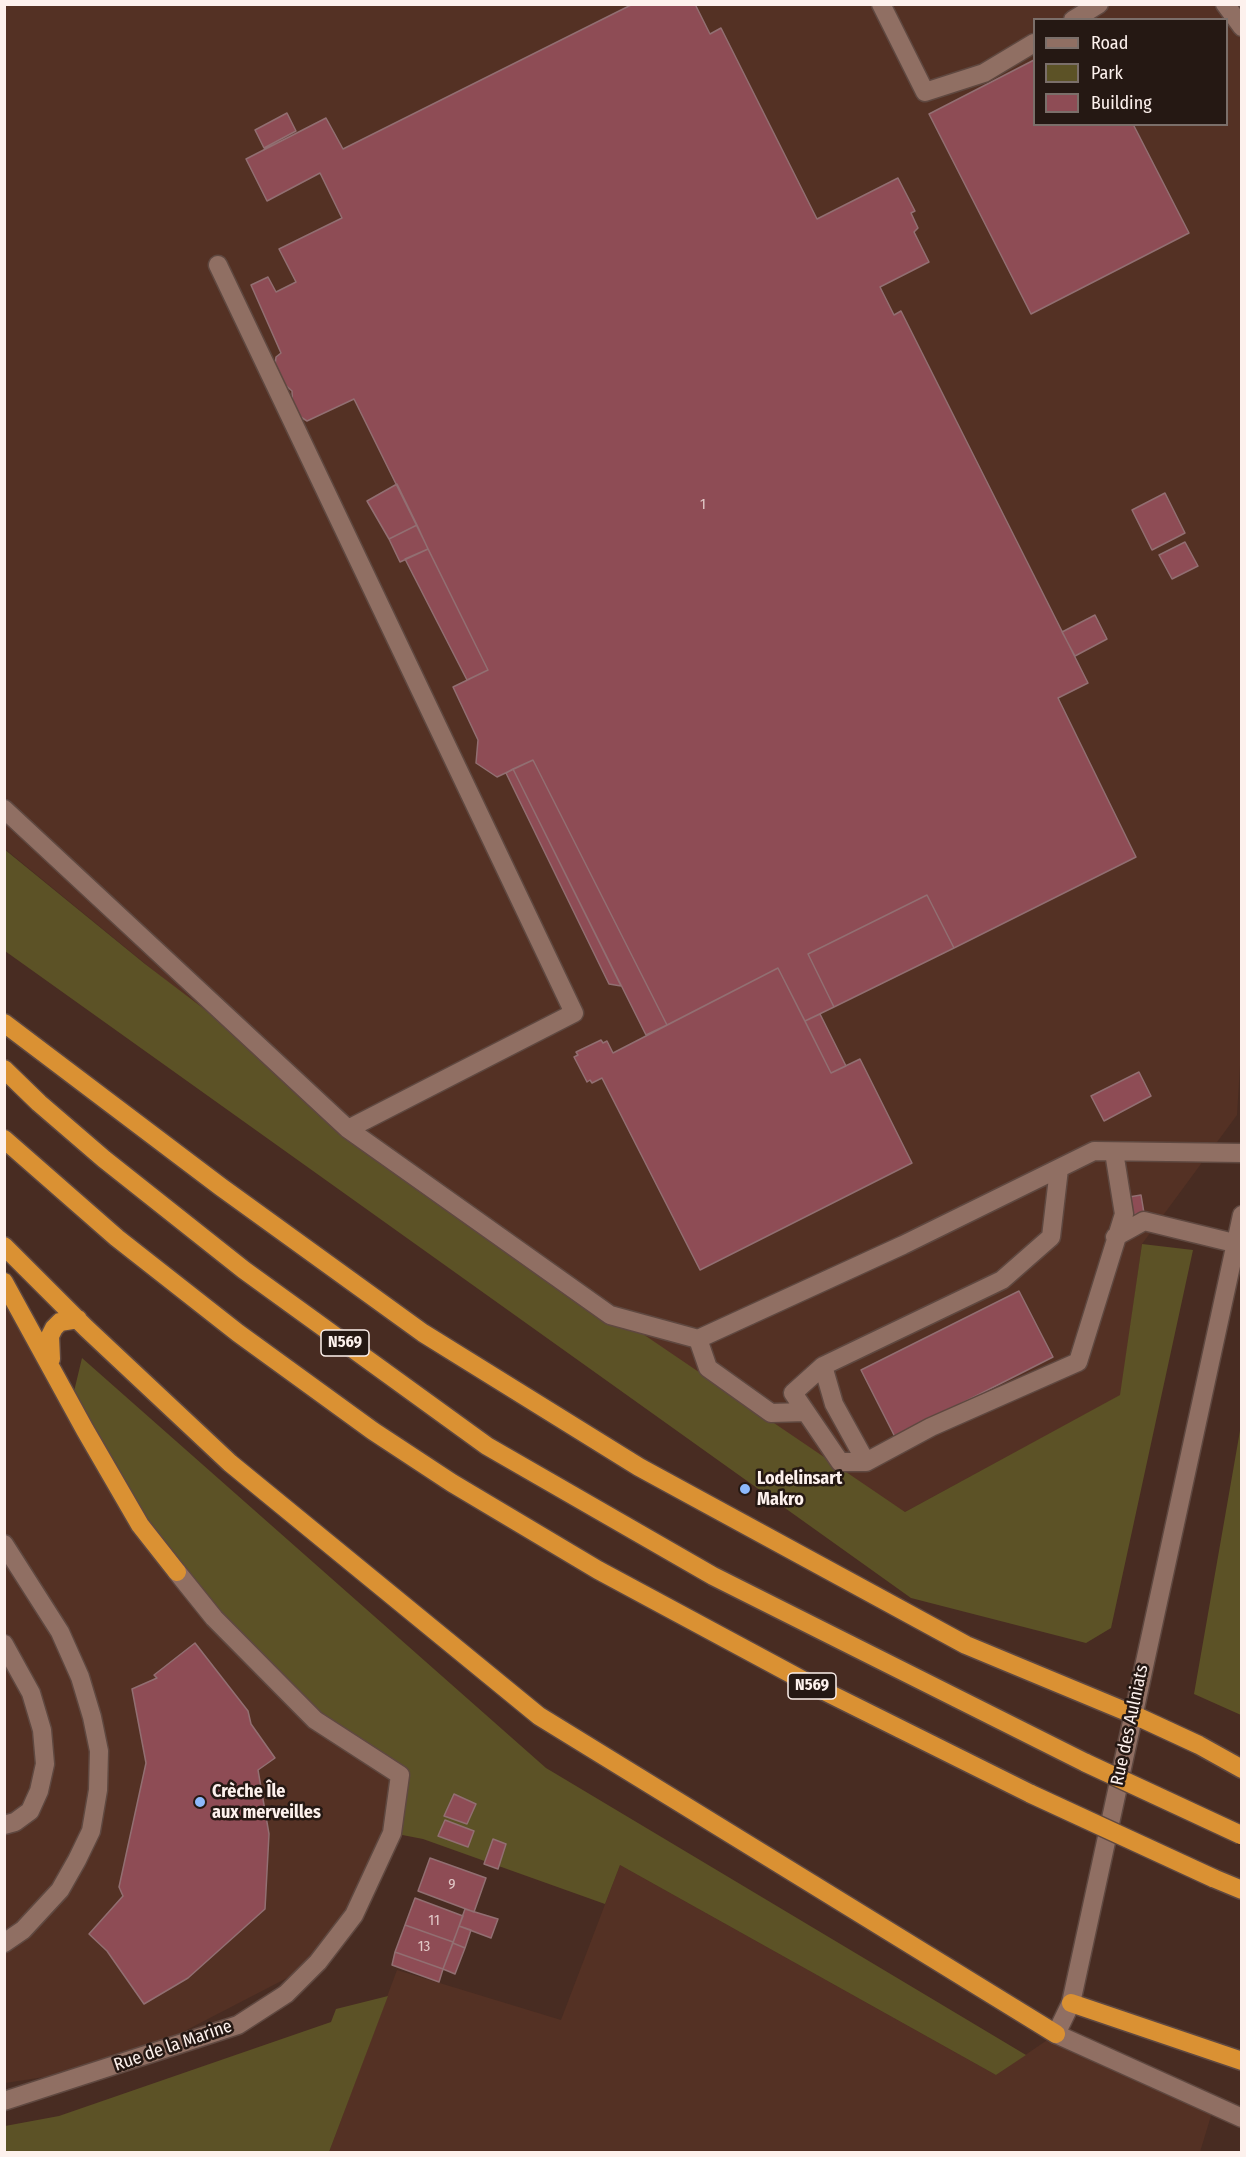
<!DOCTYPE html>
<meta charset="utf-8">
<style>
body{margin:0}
#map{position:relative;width:1246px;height:2157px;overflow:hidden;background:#482c22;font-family:"Fira Sans Condensed",sans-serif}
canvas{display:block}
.frame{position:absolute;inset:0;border:6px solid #fdf1ed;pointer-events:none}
.legend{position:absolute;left:1033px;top:18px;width:195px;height:108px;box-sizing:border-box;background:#251813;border:2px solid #7b6f6a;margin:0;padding:8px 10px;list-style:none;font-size:18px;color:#fdf1ed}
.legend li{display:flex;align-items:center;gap:12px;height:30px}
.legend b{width:30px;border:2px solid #7b6f6a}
</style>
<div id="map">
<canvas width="1246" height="2157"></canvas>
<div class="frame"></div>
<ul class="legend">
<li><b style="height:8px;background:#906f63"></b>Road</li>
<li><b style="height:16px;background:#5c5226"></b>Park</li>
<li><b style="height:16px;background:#8e4c55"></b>Building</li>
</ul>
</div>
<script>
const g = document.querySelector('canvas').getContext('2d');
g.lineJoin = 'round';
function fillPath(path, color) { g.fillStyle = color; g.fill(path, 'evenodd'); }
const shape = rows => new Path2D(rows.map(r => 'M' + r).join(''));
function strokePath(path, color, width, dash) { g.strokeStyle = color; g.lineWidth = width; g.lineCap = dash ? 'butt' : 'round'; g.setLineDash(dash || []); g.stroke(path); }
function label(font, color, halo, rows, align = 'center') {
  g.font = font + ' "Fira Sans Condensed",sans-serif'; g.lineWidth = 5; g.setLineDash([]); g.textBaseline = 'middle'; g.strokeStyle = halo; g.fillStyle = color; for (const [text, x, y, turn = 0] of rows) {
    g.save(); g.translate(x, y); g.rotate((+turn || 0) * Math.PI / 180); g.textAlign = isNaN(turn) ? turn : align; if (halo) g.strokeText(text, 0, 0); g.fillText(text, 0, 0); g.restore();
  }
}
fillPath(shape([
 [4,5,1241,5,1242,1033,1237,1115,1142,1244,1121,1395,905,1512,496,1251,5,849],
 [1034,20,1226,20,1226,124,1034,124],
 [4,1284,85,1430,420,1795,318,1962,117,2066,5,2083],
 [620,1865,996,2075,1056,2034,1214,2106,1200,2152,329,2152,397,1970,561,2020]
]), '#543124');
fillPath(shape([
 [4,849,145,964,531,1258,905,1512,1120,1395,1142,1244,1193,1250,1111,1628,1086,1643,911,1598,5,951],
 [82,1358,546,1768,1026,2055,996,2075,620,1865,605,1904,423,1839,392,1833,399,1775,296,1700,140,1525,71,1404],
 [1241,1425,1242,1715,1241,1715,1194,1694],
 [388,1996,329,2152,5,2152,5,2126,59,2116,331,2022,336,2009]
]), '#5c5226');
const building = shape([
 [633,4,695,4,710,34,721,28,817,219,898,178,915,211,911,213,918,228,914,232,929,262,880,287,894,315,901,311,1088,683,1058,698,1136,857,954,948,927,895,808,954,834,1007,805,1021,778,968,667,1025,533,760,497,777,476,763,478,740,453,687,488,670,354,399,307,421,293,412,292,391,274,375,276,357,281,353,251,285,268,277,276,292,296,282,279,249,342,218,320,173,267,201,246,159,326,118,343,149,633,4],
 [1034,60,1034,124,1133,124,1189,233,1031,314,929,114,1034,60],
 [287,113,296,131,264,148,255,130,287,113],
 [397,484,417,525,389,539,367,501,397,484],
 [1165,493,1185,533,1152,550,1132,510,1165,493],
 [417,525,428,549,400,562,389,539,417,525],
 [1185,542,1198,566,1172,579,1159,555,1185,542],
 [428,549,488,670,467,680,405,559,428,549],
 [1095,615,1107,639,1075,656,1062,632,1095,615],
 [533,760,667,1025,646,1035,513,769,533,760],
 [513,769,621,986,609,984,506,773,513,769],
 [927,895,954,948,834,1007,808,954,927,895],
 [778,968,831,1073,860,1059,912,1163,700,1270,602,1078,592,1083,590,1080,587,1082,574,1057,578,1055,576,1052,601,1040,603,1043,607,1041,613,1053,778,968],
 [820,1014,846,1066,831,1073,805,1021,820,1014],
 [1139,1072,1151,1096,1104,1121,1091,1096,1139,1072],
 [1141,1195,1144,1213,1132,1215,1129,1197,1141,1195],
 [1019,1291,1053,1357,895,1437,861,1370,1019,1291],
 [195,1643,248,1711,251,1724,275,1758,258,1770,269,1834,265,1909,188,1978,144,2004,107,1951,89,1934,123,1896,119,1887,146,1763,132,1689,157,1678,154,1675,195,1643],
 [454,1794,476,1804,467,1824,444,1816,454,1794],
 [445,1820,474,1831,468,1847,438,1836,445,1820],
 [493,1839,506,1844,498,1869,484,1864,493,1839],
 [430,1858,486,1878,474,1912,418,1891,430,1858],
 [415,1898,463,1916,453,1942,405,1925,415,1898],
 [465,1909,498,1919,491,1938,459,1926,465,1909],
 [405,1925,453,1942,443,1969,395,1952,405,1925],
 [459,1926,471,1930,465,1948,453,1943,459,1926],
 [453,1943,465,1948,455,1974,443,1969,453,1943],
 [395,1952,443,1969,439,1982,392,1965,395,1952]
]);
fillPath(building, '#8e4c55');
strokePath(building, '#926f72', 1.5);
const minor = shape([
 [881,4,925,92,984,73,1034,43],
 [1225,4,1242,27],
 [1073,20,1099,4],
 [218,265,574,1013,348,1129],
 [4,809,348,1129,610,1315,698,1339,903,1245,1094,1151,1242,1153],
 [1059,1169,1051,1237,1002,1280,823,1366,834,1404,866,1462,931,1427,1078,1362,1124,1214,1114,1152],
 [1242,1215,1071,2003,1056,2034,1242,2118],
 [1115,1237,1144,1221,1234,1243],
 [698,1339,708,1368,771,1413,806,1412],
 [823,1366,793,1393,840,1462,866,1462],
 [4,1544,60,1632,80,1677,92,1717,99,1751,98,1790,91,1831,77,1860,60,1890,23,1930,4,1943],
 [4,1644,31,1693,42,1730,45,1764,39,1791,30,1811,15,1822,4,1825],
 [4,2101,238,2025,286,1994,318,1962,354,1915,392,1833,400,1775,315,1720,214,1618,177,1572]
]);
const highway = shape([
 [4,1023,221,1187,423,1333,639,1467,966,1645,1132,1714,1199,1745,1242,1769],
 [4,1069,39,1103,104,1159,244,1270,487,1446,713,1576,1086,1763],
 [4,1139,117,1238,238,1333,373,1431,452,1483,598,1570,808,1683,1031,1794],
 [4,1246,86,1328,230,1463,539,1716,1056,2034],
 [4,1282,85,1430,140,1525,177,1572],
 [51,1359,50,1336,54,1328,60,1322,78,1319],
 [1213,1878,1242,1890],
 [1071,2003,1242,2061]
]);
strokePath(minor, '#5f4840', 21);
strokePath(highway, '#5f4840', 21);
strokePath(minor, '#906f63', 18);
strokePath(highway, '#da9133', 18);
const highwayBridge = shape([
 [1086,1763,1241,1835],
 [1031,1794,1213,1878]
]);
strokePath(highwayBridge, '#5f4840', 21, []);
strokePath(highwayBridge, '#da9133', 18);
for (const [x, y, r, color] of [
 [745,1489,6,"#8db9fc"],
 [200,1802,6,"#8db9fc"]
]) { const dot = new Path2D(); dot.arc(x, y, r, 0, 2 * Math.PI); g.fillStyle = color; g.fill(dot); strokePath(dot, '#251813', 2); }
label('15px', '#e1c8c7', null, [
 ["1",703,505],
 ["9",452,1885],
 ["11",434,1921],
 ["13",424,1947]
]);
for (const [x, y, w] of [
 [345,1343,48],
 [812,1686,48]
]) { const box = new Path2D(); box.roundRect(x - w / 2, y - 13, w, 26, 4.5); g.fillStyle = '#251813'; g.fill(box); strokePath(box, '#fdf1ed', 1.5); }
label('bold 16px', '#fdf1ed', null, [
 ["N569",345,1343],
 ["N569",812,1686]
]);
label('bold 18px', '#fdf1ed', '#251813', [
 ["Lodelinsart",757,1479],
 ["Makro",757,1500],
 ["Crèche Île",212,1792],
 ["aux merveilles",212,1813]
], 'left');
label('18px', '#fdf1ed', '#251813', [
 ["Rue des Aulniats",1130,1725,-78],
 ["Rue de la Marine",173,2046,-19]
]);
</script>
